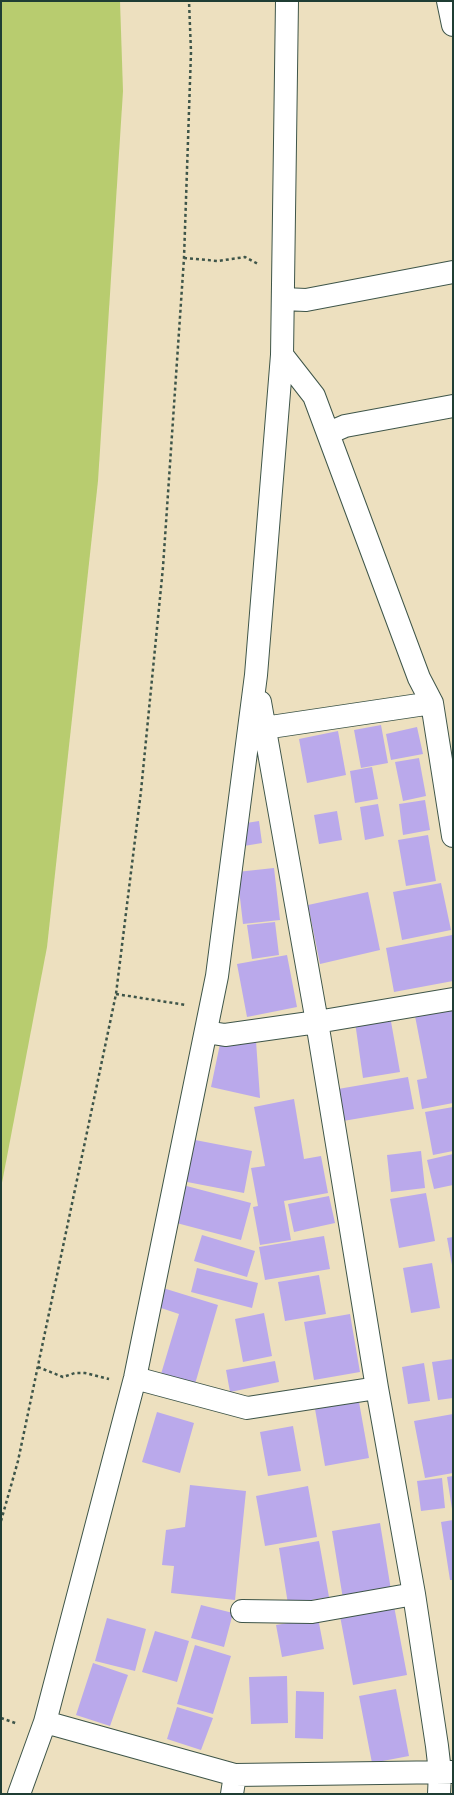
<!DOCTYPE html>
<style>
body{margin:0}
#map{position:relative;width:454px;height:1795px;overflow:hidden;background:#ede0bf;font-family:"Shantell Sans",sans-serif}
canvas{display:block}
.frame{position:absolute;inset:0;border:2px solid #1f3d34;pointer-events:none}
</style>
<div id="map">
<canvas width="454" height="1795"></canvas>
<div class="frame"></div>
</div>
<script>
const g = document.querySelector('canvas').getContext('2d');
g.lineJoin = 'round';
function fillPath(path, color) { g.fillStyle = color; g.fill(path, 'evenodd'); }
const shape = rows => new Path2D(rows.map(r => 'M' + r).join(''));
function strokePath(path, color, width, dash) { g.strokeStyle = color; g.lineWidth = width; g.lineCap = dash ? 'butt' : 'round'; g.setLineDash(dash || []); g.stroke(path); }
fillPath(shape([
 [1,1,120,1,123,91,98,481,47,947,1,1188]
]), '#b8cc6f');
fillPath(shape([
 [381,725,388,763,361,768,354,730],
 [417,727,423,754,391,760,386,734],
 [338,731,346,775,307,783,299,739],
 [419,758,426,796,403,801,395,762],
 [372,767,378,799,355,803,350,771],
 [425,800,430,830,403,835,399,804],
 [378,804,384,836,365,840,360,807],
 [337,811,342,840,319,844,314,815],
 [259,821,262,843,244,846,240,824],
 [428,835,436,881,406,886,398,840],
 [274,868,280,920,243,924,237,872],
 [441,883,451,930,402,940,393,892],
 [368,892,380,950,320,964,308,905],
 [275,922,279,955,252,959,247,925],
 [452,935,453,981,394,992,386,948],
 [287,955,297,1007,247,1017,237,964],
 [453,1009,453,1103,422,1109,417,1080,427,1078,415,1016],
 [390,1016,400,1072,363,1078,355,1022],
 [256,1041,260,1098,211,1087,220,1044],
 [408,1077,414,1109,343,1121,338,1089],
 [294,1099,304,1159,321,1156,328,1193,284,1201,291,1240,260,1245,253,1207,258,1206,251,1168,265,1166,254,1107],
 [453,1107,453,1151,433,1155,425,1112],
 [190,1139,252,1151,244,1193,182,1181],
 [421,1151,425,1188,391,1192,387,1155],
 [453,1154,453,1185,434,1189,427,1160],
 [179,1184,251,1203,241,1240,169,1221],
 [426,1193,435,1241,399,1248,390,1199],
 [329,1196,335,1223,294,1232,288,1204],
 [202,1235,255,1251,247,1277,194,1261],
 [324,1236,330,1269,265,1280,259,1247],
 [453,1237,453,1265,452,1265,447,1238],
 [432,1263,440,1308,411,1313,403,1268],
 [197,1268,258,1283,252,1308,191,1292],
 [319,1275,326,1314,285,1321,278,1282],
 [163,1288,218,1305,195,1384,161,1374,179,1314,158,1307],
 [264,1313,272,1356,243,1362,235,1319],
 [350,1314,360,1372,314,1380,304,1322],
 [453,1359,453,1398,438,1400,432,1362],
 [275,1361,279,1382,230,1392,226,1370],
 [424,1363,430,1401,408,1404,402,1367],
 [359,1402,369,1458,325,1466,315,1409],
 [157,1412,194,1423,180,1473,142,1462],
 [453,1414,453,1473,425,1478,414,1421],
 [293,1426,301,1471,268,1476,260,1432],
 [453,1476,453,1509,452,1509,447,1477],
 [442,1478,445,1508,421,1511,417,1481],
 [190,1485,246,1491,235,1600,171,1593,174,1566,162,1565,166,1530,185,1527],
 [308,1486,317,1537,265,1546,256,1496],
 [453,1520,453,1580,450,1580,441,1522],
 [380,1523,391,1590,343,1599,332,1531],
 [319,1541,329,1597,288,1604,279,1548],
 [201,1605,233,1613,224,1647,191,1638],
 [394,1606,407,1675,353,1685,340,1616],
 [107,1618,146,1629,135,1671,95,1661],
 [318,1618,324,1649,282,1657,276,1625],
 [155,1631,189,1641,177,1682,142,1672],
 [195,1645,231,1656,213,1714,177,1704],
 [93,1663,128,1675,110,1726,76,1715],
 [287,1676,288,1723,251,1724,249,1677],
 [396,1689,409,1756,372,1763,359,1696],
 [296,1691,324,1692,323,1739,295,1738],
 [177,1707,213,1718,201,1750,167,1739]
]), '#baa9eb');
const street = shape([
 [448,1,453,25],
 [283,299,306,300,453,272],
 [282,355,314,396,419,678,432,703,453,836],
 [329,433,345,426,453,406],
 [260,702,317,1022,377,1388,414,1594,437,1746,440,1772,439,1794],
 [264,728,432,703],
 [206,1032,225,1035,317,1022,453,999],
 [135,1378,247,1408,377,1388],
 [242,1611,312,1612,414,1594],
 [45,1722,235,1775,453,1772],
 [19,1794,45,1722,135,1378,217,976,256,675,282,355,287,1],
 [232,1794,235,1775]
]);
strokePath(street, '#3e5549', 24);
strokePath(shape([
 [184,258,218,261,245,257,258,264],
 [116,994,186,1005],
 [38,1367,63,1377,75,1373,85,1373,109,1379],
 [1,1521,18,1461,116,994,141,791,163,567,184,258,191,52,189,1],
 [1,1718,18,1724]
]), '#3e5549', 2.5, [3, 3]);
strokePath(street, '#fff', 22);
</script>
